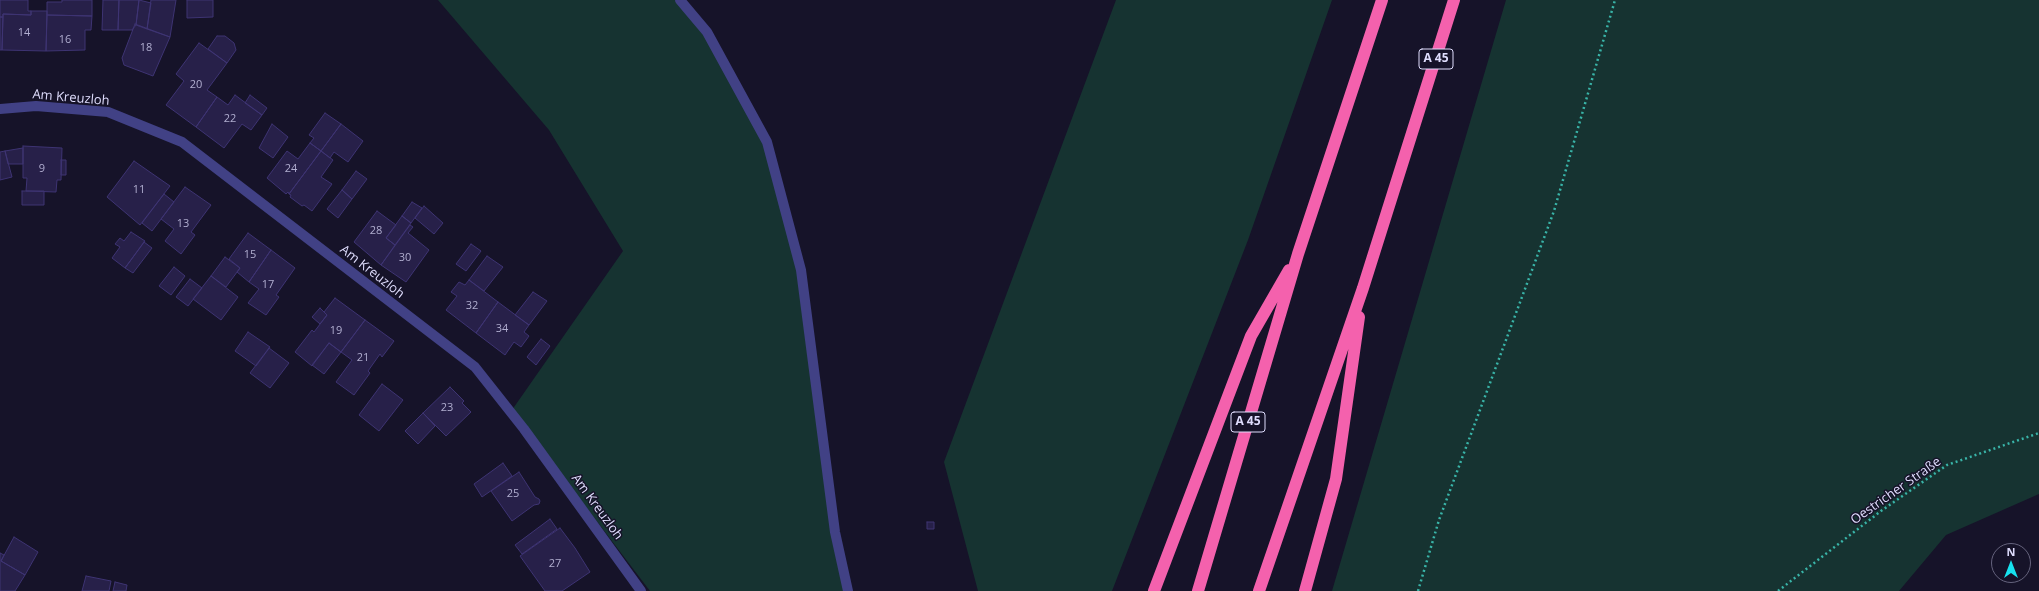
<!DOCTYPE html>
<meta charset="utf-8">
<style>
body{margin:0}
#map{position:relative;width:2039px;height:591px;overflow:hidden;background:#161329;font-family:"Open Sans",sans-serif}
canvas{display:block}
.north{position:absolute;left:1991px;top:543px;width:40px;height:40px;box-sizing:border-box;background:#161329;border:1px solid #66647e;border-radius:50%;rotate:0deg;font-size:11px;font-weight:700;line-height:16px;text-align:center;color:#dfddfd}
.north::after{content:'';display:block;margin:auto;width:14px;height:18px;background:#17e2ef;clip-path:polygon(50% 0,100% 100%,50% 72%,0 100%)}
</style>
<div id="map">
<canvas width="2039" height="591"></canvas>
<div class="north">N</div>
</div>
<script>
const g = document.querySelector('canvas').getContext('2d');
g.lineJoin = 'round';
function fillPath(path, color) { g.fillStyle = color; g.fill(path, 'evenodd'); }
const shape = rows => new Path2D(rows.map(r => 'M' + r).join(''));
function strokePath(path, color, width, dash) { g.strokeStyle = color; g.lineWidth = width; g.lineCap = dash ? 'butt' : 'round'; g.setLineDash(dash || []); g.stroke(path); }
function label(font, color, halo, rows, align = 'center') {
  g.font = font + ' "Open Sans",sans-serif'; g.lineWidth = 3; g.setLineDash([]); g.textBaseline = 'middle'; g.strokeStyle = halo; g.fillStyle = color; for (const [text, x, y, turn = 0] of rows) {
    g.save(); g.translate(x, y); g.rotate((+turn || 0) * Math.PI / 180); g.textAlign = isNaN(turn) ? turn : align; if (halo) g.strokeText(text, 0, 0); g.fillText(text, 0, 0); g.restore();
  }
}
fillPath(shape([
 [438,0,679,0,707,33,767,144,801,270,847,591,650,591,512,410,623,251,549,130],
 [1116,0,1332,0,1248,240,1112,591,978,591,944,462],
 [1506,0,2039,0,2039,494,1946,535,1899,591,1332,591]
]), '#163331');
const building = shape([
 [0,0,28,0,28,11,31,11,31,15,3,14,3,17,0,17,0,0],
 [62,0,92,0,92,16,47,15,47,2,62,2,62,0],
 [103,0,119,0,118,30,102,30,103,0],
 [119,0,139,0,136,25,132,30,118,30,119,0],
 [139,0,151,3,147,29,136,25,139,0],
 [151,0,176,0,170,37,147,29,151,0],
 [187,0,213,0,213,17,187,18,187,0],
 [31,11,47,11,46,51,2,50,3,14,31,15,31,11],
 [47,15,92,16,91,30,85,30,85,50,46,51,47,15],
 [0,17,3,17,2,50,0,50,0,17],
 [135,24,170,37,153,76,124,65,122,58,135,24],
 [217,36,225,36,234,43,236,50,227,63,208,49,217,36],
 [199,43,227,63,207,90,217,97,196,127,166,105,184,81,176,74,199,43],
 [235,95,262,115,251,130,242,124,224,148,196,127,217,97,228,105,235,95],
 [250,95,267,108,262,115,245,103,250,95],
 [325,113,341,124,321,151,310,143,314,138,309,135,325,113],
 [272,124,288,137,273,158,259,148,272,124],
 [341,124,363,141,348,162,334,152,330,158,321,151,341,124],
 [310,143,321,151,289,194,288,192,286,194,267,178,287,151,298,159,310,143],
 [23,146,62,148,61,180,57,180,56,192,26,191,27,178,23,178,23,146],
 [23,148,23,164,8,164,5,151,23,148],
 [5,151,12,177,0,180,0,152,5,151],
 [321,151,333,160,321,177,332,184,312,211,304,205,302,206,290,197,291,195,289,194,321,151],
 [61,160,66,160,66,175,61,175,61,160],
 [134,161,170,186,140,225,107,197,134,161],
 [356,171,367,179,352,199,342,190,356,171],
 [185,187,211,205,191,232,195,235,181,254,165,241,174,229,161,219,185,187],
 [342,190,352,199,338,218,327,209,342,190],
 [22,191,44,191,44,205,22,205,22,191],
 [164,194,174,202,152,231,142,223,164,194],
 [412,202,422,208,411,223,402,216,412,202],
 [424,206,443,223,434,234,415,218,424,206],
 [377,211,396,225,386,238,395,245,381,265,354,242,377,211],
 [402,216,411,223,395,245,386,238,402,216],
 [410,225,413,227,408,233,429,250,406,282,381,265,410,225],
 [131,232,145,241,125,268,112,258,120,247,115,244,120,238,124,241,131,232],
 [248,233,271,250,249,282,237,272,240,268,229,259,248,233],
 [144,242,152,248,133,273,125,268,144,242],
 [471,244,481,251,466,271,456,264,471,244],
 [271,250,295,268,276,295,279,297,266,315,248,303,259,289,249,282,271,250],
 [487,256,503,267,484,291,469,280,487,256],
 [225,257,240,268,226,287,211,276,225,257],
 [174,267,185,276,171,295,159,286,174,267],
 [211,276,238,297,221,320,193,299,211,276],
 [190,279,202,288,188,306,176,297,190,279],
 [469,280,498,302,476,333,446,310,457,296,451,292,459,282,465,285,469,280],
 [533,292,547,301,529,325,515,315,533,292],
 [335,298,365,320,341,352,329,343,312,366,295,352,312,330,314,332,327,315,324,312,335,298],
 [498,302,529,325,524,332,529,336,521,347,514,342,505,355,476,333,498,302],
 [320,308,327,315,320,324,312,317,320,308],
 [365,320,394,341,382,357,380,354,368,371,370,373,354,395,336,382,352,360,341,352,365,320],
 [248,332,270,347,256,366,235,351,248,332],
 [541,339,550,346,536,365,527,357,541,339],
 [329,343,341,352,324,374,312,365,329,343],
 [269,348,289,363,270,388,250,373,269,348],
 [382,384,403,400,379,431,359,415,382,384],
 [450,387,464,401,462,403,471,412,446,436,423,413,450,387],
 [423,413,435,426,418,444,405,431,423,413],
 [503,463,512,476,482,497,474,484,503,463],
 [519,472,535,497,539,499,540,501,539,504,534,505,512,521,491,491,519,472],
 [550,519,557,529,522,554,515,545,550,519],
 [927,522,934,522,934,529,927,529,927,522],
 [560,528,575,548,590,572,562,591,545,591,520,556,560,528],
 [14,537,38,552,25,575,1,561,14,537],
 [0,553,4,555,1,561,25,575,15,591,0,591,0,553],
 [86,576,111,581,109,591,82,591,86,576],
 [115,582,127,585,126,591,113,591,115,582]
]);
fillPath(building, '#272049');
strokePath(building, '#3e3473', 1);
strokePath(shape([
 [1418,591,1439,520,1554,211,1615,0],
 [1778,591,1881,511,1947,465,2039,433]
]), '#39b4a8', 2.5, [2, 3]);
strokePath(shape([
 [680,0,707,32,767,142,801,270,835,532,848,591],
 [0,109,36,106,108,112,182,142,475,367,524,429,641,591]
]), '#414185', 10);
strokePath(shape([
 [1154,591,1251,336,1289,270],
 [1198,591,1298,254,1382,0],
 [1259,591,1363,288,1454,0],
 [1305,591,1336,479,1359,317]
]), '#f461ad', 12);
label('11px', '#b1aed0', null, [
 ["14",24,33],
 ["16",65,40],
 ["18",146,48],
 ["20",196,85],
 ["22",230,119],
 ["9",42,169],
 ["24",291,169],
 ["11",139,190],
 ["13",183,224],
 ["28",376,231],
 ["15",250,255],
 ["30",405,258],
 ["17",268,285],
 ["32",472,306],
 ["34",502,329],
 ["19",336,331],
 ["21",363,358],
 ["23",447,408],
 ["25",513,494],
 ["27",555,564]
]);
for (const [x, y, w] of [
 [1436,59,34],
 [1248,422,34]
]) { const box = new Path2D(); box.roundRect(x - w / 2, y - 10, w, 20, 3); g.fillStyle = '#161329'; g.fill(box); strokePath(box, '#dfddfd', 1); }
label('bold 12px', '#dfddfd', null, [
 ["A 45",1436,59],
 ["A 45",1248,422]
]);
label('13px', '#dfddfd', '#161329', [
 ["Am Kreuzloh",71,98,5],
 ["Am Kreuzloh",372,272,38],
 ["Oestricher Straße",1896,491,-35],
 ["Am Kreuzloh",597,507,54]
]);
</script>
